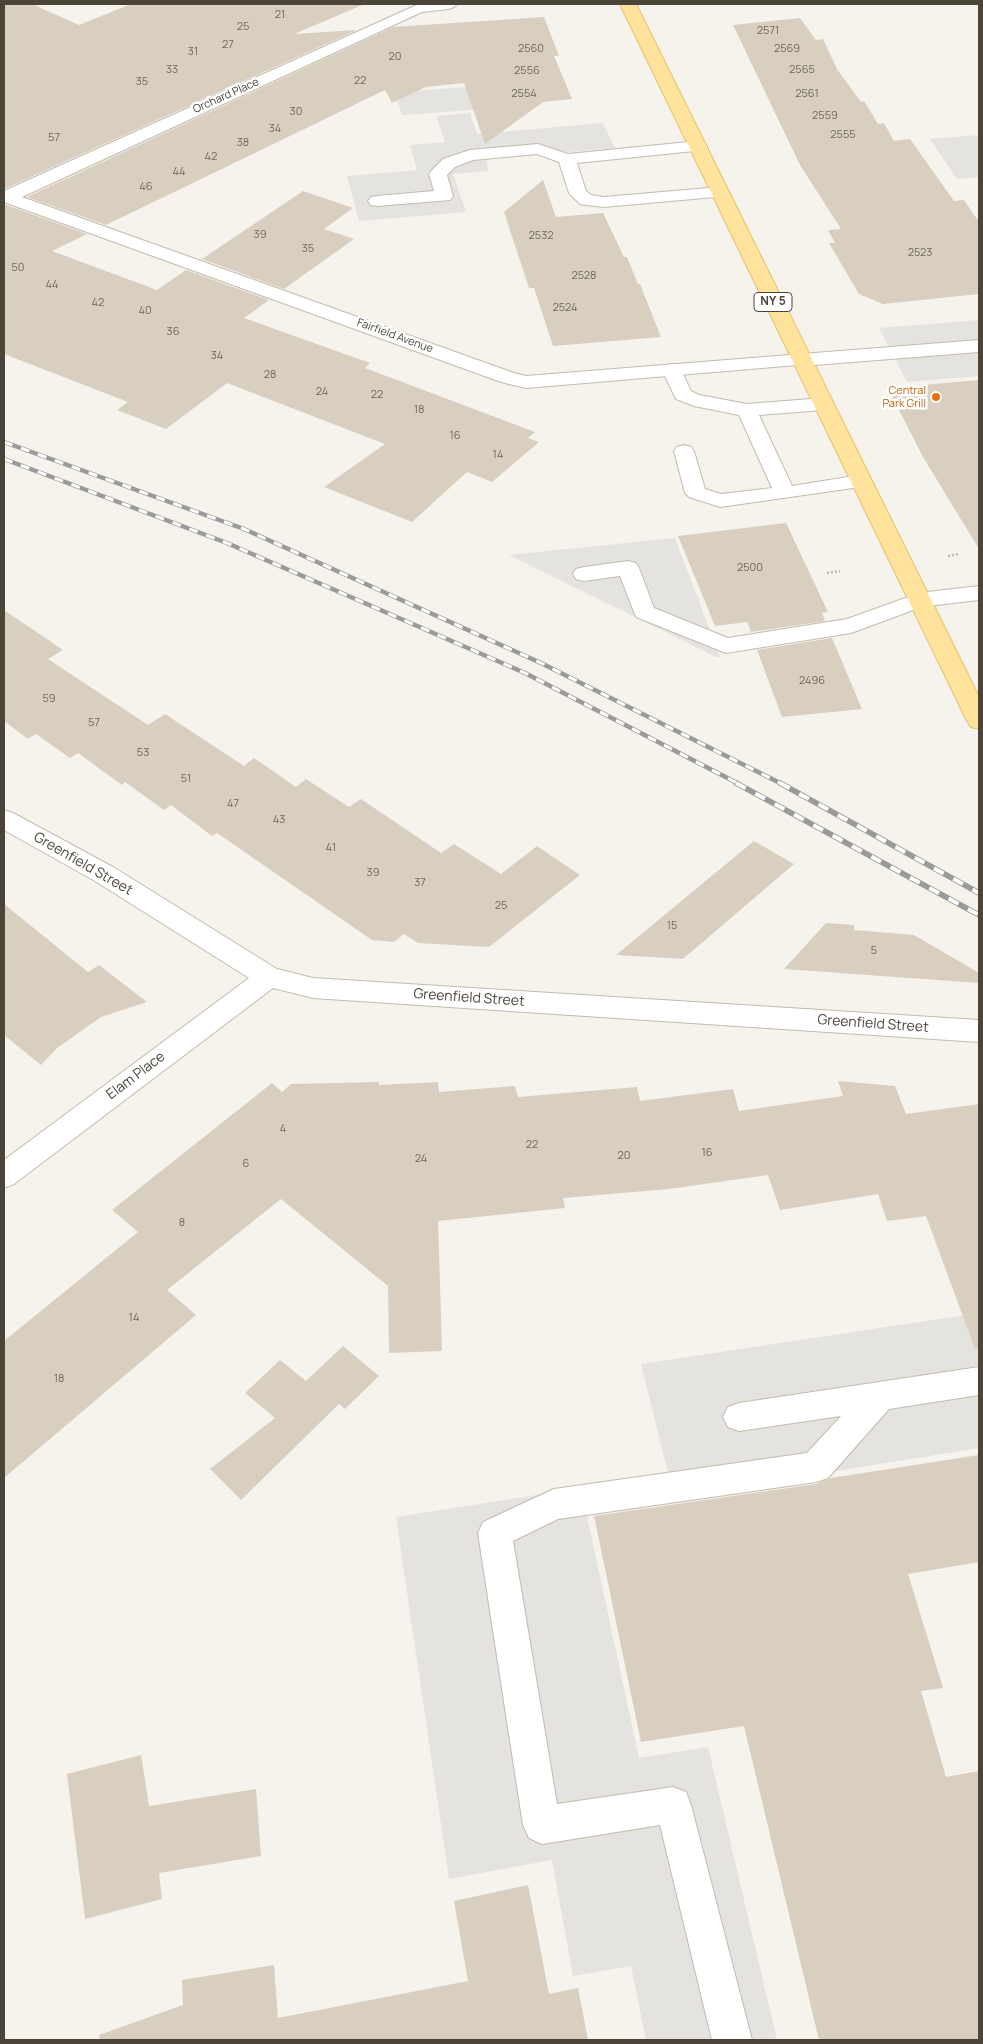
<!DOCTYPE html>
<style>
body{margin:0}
#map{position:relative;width:983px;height:2044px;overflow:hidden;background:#f6f3ec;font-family:Manrope,sans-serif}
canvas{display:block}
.frame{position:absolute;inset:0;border:5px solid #4b4439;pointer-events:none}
</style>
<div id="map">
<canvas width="983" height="2044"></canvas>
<div class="frame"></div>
</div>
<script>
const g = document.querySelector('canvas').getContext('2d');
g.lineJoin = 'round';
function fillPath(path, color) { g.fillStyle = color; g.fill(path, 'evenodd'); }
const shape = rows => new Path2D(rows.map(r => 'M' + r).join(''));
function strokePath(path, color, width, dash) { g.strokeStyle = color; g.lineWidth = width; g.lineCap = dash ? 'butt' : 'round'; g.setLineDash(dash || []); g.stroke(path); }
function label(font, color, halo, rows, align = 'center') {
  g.font = font + ' Manrope,sans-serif'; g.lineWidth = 5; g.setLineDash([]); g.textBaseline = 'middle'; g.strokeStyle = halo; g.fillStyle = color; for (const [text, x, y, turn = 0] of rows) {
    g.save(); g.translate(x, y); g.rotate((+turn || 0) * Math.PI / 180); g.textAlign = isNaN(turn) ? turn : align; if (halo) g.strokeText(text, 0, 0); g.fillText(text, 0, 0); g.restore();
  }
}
fillPath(shape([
 [467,87,475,110,402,115,395,92],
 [470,113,477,134,603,123,615,148,486,159,489,171,453,174,466,212,359,221,347,176,417,170,410,145,445,142,436,116],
 [979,135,979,177,957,179,930,139],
 [979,320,979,376,907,382,879,328],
 [675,538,720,657,716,657,509,555],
 [979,1313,979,1448,674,1497,641,1364],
 [581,1488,639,1758,708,1747,777,2040,646,2040,631,1966,573,1976,552,1860,449,1879,396,1517]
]), '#e5e3e0');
fillPath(shape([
 [4,4,32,4,79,25,131,4,365,4,294,34,357,30,4,189],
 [544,17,559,56,554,56,572,99,543,102,485,144,464,83,426,87,392,103,385,90,106,225,27,197,393,27],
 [800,18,816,40,823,39,837,69,861,102,864,101,878,124,884,123,894,141,910,139,954,201,964,200,979,222,979,294,883,304,859,294,829,243,835,243,828,230,841,229,800,165,733,25],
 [543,180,556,217,603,213,624,257,627,257,638,284,640,284,661,337,553,346,534,288,529,288,504,212],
 [303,191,353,208,324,229,354,239,284,289,202,259],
 [4,204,87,234,52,251,157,290,186,270,269,300,244,318,370,363,365,368,535,432,528,438,539,442,492,482,467,472,412,522,324,487,385,444,227,383,166,429,117,410,128,402,4,354],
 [979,380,979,549,923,457,888,388],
 [786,523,828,612,822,613,825,621,751,632,747,622,715,626,678,536],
 [4,610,63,650,48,659,148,725,165,714,244,766,254,758,296,787,306,779,349,807,361,799,441,853,454,844,501,874,537,846,580,875,489,947,418,943,404,934,394,942,372,940,217,833,212,836,171,805,164,810,125,782,122,785,78,753,70,758,36,734,28,739,4,721],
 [832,638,862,709,782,717,757,650],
 [754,841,794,864,683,959,616,955],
 [4,904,88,972,99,965,147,1002,101,1017,57,1048,41,1065,4,1035],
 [826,923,854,925,854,930,914,935,979,973,979,983,784,969],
 [838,1081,895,1086,906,1114,979,1104,979,1348,975,1349,926,1216,887,1221,878,1194,780,1210,768,1175,669,1189,563,1198,565,1208,438,1221,442,1351,389,1353,388,1286,281,1199,167,1290,196,1315,4,1478,4,1341,138,1232,112,1210,272,1083,282,1092,291,1084,379,1082,379,1085,438,1082,439,1092,515,1086,518,1097,637,1087,640,1101,733,1089,739,1111,843,1096],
 [343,1346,379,1376,345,1409,339,1404,241,1500,210,1469,275,1418,245,1393,280,1360,306,1381],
 [979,1455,979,1562,908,1574,943,1688,921,1691,946,1777,979,1771,979,2040,819,2040,744,1726,641,1742,594,1516,816,1484,831,1478],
 [141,1755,149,1806,256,1789,261,1856,159,1873,162,1899,85,1919,67,1774],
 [528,1885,549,1994,578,1988,588,2040,100,2040,99,2035,183,2005,182,1980,274,1965,278,2018,468,1981,454,1901]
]), '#d8cfc1');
const service = shape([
 [698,141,704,142,707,146,704,150,577,163,586,191,591,195,604,197,720,187,726,188,729,192,726,196,604,207,586,205,580,204,569,193,559,162,537,154,473,160,455,167,447,175,453,196,450,200,377,206,371,205,368,201,371,197,377,196,434,191,429,174,432,170,443,159,470,150,538,144,568,154,698,141],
 [979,340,979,352,802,366,795,364,792,360,795,356,802,354,979,340],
 [672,364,679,366,691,391,699,395,747,404,823,398,830,400,833,404,830,408,823,410,759,415,792,486,860,475,867,477,871,481,867,485,860,487,720,507,689,497,685,493,674,451,677,447,684,445,691,447,694,451,705,489,721,494,772,488,739,415,694,406,676,399,662,370,665,366,672,364],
 [628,561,636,563,639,568,654,608,728,638,847,619,919,593,927,595,930,600,927,605,851,633,726,653,636,617,620,576,584,581,576,579,573,574,576,569,584,567,628,561],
 [979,1367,979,1395,889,1409,828,1478,816,1482,558,1519,513,1541,557,1804,673,1787,686,1792,691,1805,752,2040,712,2040,660,1825,542,1844,529,1838,523,1825,478,1533,483,1522,554,1489,807,1453,841,1416,739,1431,728,1427,723,1417,728,1407,739,1403,979,1367]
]);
const minor = shape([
 [419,4,457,4,454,7,449,9,422,12,22,197,514,373,526,376,802,354,809,356,812,360,809,364,526,388,501,382,4,202,4,191,419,4],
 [979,586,979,600,919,607,911,605,908,600,911,595,919,593,979,586],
 [4,810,13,813,113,867,277,969,313,978,979,1020,979,1042,313,998,273,988,14,1184,4,1188,4,1160,249,978,95,881,4,830,4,810]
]);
const primary = shape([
 [620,4,636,4,979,697,979,729,971,727,967,721,620,4]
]);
strokePath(service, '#c2bbae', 2);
strokePath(minor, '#c2bbae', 2);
strokePath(primary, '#e6c16a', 2);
strokePath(shape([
 [948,556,959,554],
 [827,573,840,571]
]), '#c4b79f', 2.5, [2, 2]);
fillPath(service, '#fff');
fillPath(minor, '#fff');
fillPath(primary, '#ffe39c');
const railFar1 = shape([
 [4,442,244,529,541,663,782,784],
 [4,459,227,543,525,673,739,784]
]);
const rail = shape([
 [736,783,979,915],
 [780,783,979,893]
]);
strokePath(railFar1, '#9a9a9a', 4.5);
strokePath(rail, '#9a9a9a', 5.5);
strokePath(railFar1, '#fff', 3, [9]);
strokePath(rail, '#fff', 4, [11]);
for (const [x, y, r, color] of [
 [936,397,5,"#e8710a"]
]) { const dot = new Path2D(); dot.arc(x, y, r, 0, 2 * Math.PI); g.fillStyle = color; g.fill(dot); strokePath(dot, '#fff', 2); }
label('11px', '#6e675b', null, [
 ["21",280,15],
 ["25",243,27],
 ["2571",768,31],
 ["27",228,45],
 ["2560",531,49],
 ["2569",787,49],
 ["31",193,52],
 ["20",395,57],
 ["33",172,70],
 ["2565",802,70],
 ["2556",527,71],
 ["22",360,81],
 ["35",142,82],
 ["2554",524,94],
 ["2561",807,94],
 ["30",296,112],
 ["2559",825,116],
 ["34",275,129],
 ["2555",843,135],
 ["57",54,138],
 ["38",243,143],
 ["42",211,157],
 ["44",179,172],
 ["46",146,187],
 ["39",260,235],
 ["2532",541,236],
 ["35",308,249],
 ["2523",920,253],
 ["50",18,268],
 ["2528",584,276],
 ["44",52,285],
 ["42",98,303],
 ["2524",565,308],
 ["40",145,311],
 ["36",173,332],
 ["34",217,356],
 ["28",270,375],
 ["24",322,392],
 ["22",377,395],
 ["18",419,410],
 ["16",455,436],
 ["14",498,455],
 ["2500",750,568],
 ["2496",812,681],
 ["59",49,699],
 ["57",94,723],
 ["53",143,753],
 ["51",186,779],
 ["47",233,804],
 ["43",279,820],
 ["41",331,848],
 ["39",373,873],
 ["37",420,883],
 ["25",501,906],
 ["15",672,926],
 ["5",874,951],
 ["4",283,1129],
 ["22",532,1145],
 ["16",707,1153],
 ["20",624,1156],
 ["24",421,1159],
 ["6",246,1164],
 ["8",182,1223],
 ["14",134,1318],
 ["18",59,1379]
]);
label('11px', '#4b4439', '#fff', [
 ["Orchard Place",226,96,-24],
 ["Fairfield Avenue",395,336,20]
]);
label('11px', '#c56008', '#fff', [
 ["Central",926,391],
 ["Park Grill",926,404]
], 'right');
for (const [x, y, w] of [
 [773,302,38]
]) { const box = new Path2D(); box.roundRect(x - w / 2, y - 9.5, w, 19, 4); g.fillStyle = '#fff'; g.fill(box); strokePath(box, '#4b4439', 1); }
label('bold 12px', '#4b4439', null, [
 ["NY 5",773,302]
]);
label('14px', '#4b4439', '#fff', [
 ["Greenfield Street",83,864,30],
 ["Greenfield Street",469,998,4],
 ["Greenfield Street",873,1024,4],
 ["Elam Place",136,1076,-37]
]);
</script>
